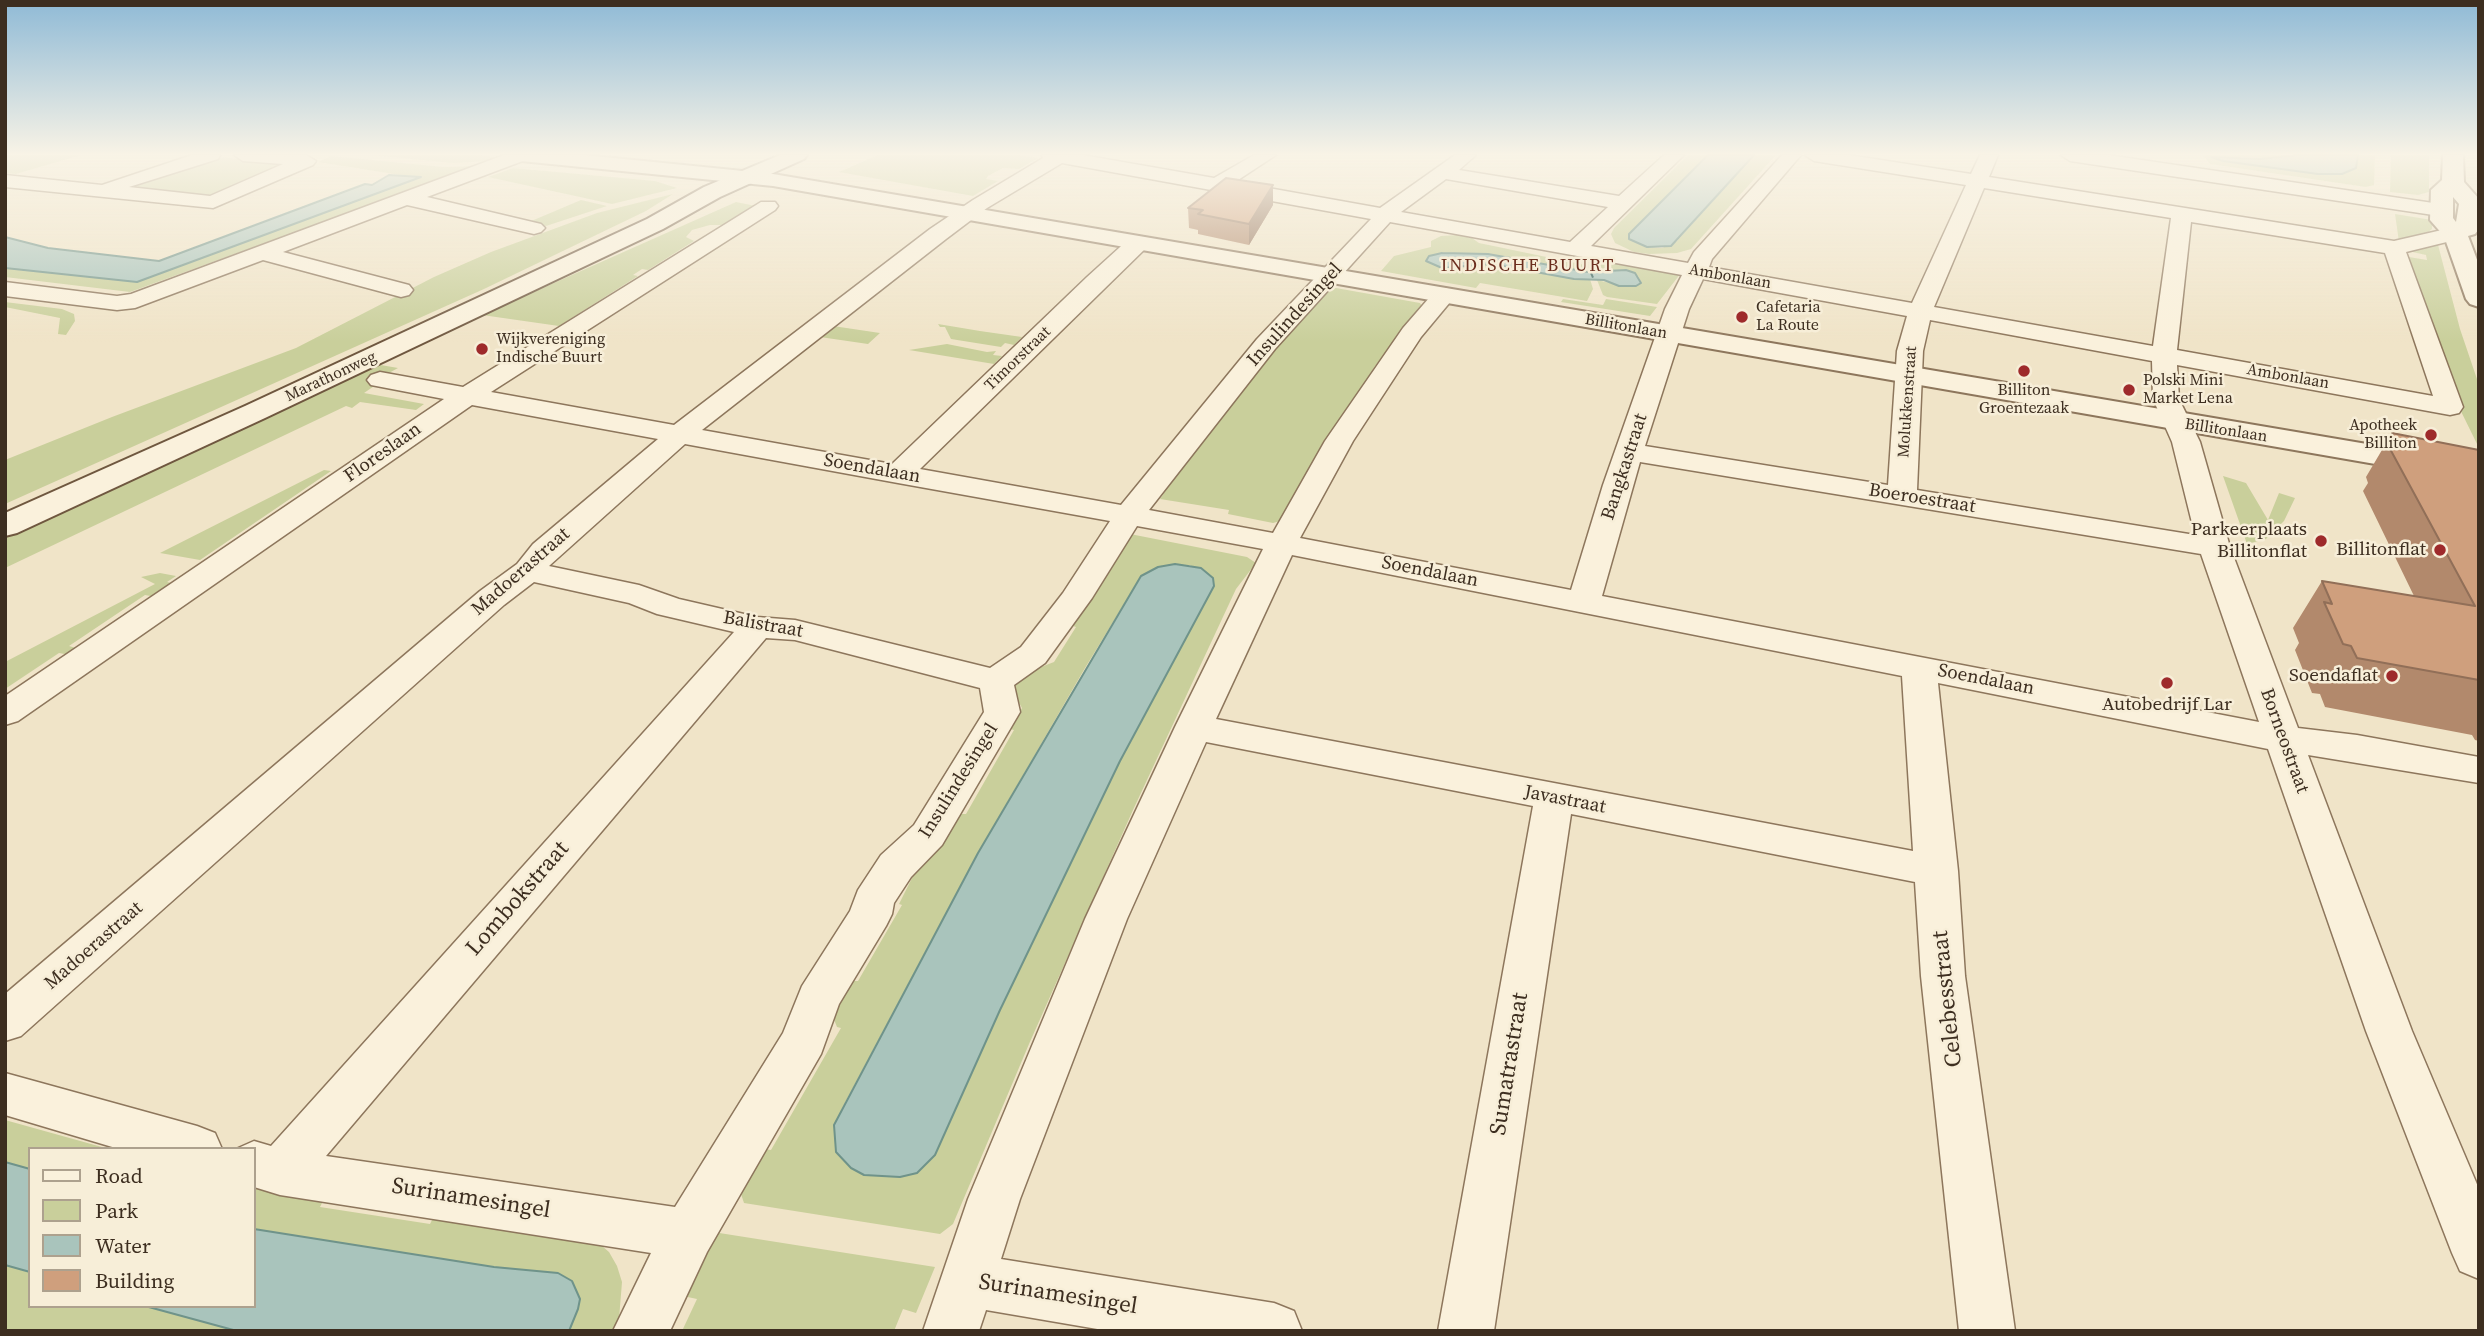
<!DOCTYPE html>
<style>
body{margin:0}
#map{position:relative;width:2484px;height:1336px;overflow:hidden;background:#f0e4c8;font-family:"Source Serif 4",serif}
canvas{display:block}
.frame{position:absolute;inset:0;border:7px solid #3d2e20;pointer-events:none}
.legend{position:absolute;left:28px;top:1147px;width:228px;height:161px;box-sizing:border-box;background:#f7eed8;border:2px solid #ada18e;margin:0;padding:9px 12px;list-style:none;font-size:21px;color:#3d2e20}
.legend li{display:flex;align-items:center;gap:14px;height:35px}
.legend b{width:35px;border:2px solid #ada18e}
</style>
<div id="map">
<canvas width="2484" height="1336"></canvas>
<div class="frame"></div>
<ul class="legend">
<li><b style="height:9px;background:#faf1dc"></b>Road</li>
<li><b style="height:19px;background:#c9cf9b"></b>Park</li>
<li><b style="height:19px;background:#a9c4bc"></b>Water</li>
<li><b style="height:19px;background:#cf9f7d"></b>Building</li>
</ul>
</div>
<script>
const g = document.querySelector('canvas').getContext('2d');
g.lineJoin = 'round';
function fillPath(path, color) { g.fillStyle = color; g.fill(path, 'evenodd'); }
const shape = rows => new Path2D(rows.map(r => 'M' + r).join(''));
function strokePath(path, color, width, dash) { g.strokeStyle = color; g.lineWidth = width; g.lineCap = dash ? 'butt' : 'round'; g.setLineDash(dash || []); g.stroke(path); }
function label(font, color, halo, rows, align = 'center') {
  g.font = font + ' "Source Serif 4",serif'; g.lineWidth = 5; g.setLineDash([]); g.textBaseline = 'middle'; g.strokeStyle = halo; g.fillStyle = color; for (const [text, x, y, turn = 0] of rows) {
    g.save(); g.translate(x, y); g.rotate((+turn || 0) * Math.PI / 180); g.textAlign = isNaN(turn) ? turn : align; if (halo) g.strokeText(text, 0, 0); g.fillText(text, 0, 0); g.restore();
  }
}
fillPath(shape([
 [5,155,81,155,16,174,5,173],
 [371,155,480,155,494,157,489,161,453,163],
 [878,155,1019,155,1038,158,1019,169,1003,168,988,176,986,179,998,181,973,196,839,172],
 [1688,155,1708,155,1671,191,1647,247,1662,248,1677,241,1754,155,1776,155,1691,249,1677,253,1649,254,1634,252,1615,243,1611,234,1614,228],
 [2203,155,2299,155,2270,158,2215,157,2223,161,2324,174,2356,168,2358,155,2375,155,2374,185,2366,187,2210,164],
 [2391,155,2429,155,2429,192,2418,195,2390,192],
 [331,156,444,167,477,166,130,292,5,277,5,268,137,282,419,178,318,162],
 [218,157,284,163,282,167,274,167,270,169,276,170,209,197,125,187],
 [513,168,655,181,677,188,612,204,488,177],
 [673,194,646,211,484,289,5,504,5,460,112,417,296,348,434,277,491,252,597,213],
 [581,200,607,206,546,226,529,222],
 [736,202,756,206,725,225,710,225,692,230,686,237,694,241,648,270,642,269,633,275,638,276,559,326,482,315],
 [2395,214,2432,220,2432,229,2425,235,2399,242],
 [1457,235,1472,238,1479,243,1585,265,1587,272,1488,254,1442,253,1454,269,1491,264,1590,279,1593,289,1587,301,1480,283,1476,288,1381,271,1394,256,1431,247,1431,241,1441,236],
 [2437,241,2460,329,2479,385,2479,448,2452,393,2418,293,2409,257,2427,260,2426,255,2408,251],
 [1612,260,1681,273,1657,304,1607,297,1603,295,1597,280,1614,284,1641,282,1638,276,1618,270,1595,272,1594,264],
 [1336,288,1420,303,1422,306,1375,366,1280,521,1273,523,1228,514,1229,510,1160,499,1213,423,1275,347,1329,289],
 [1563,299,1603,305,1606,299,1657,307,1650,316,1561,302],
 [5,302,62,309,74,314,75,321,66,335,58,334,60,318,5,307],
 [938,324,980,331,1022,337,1014,345,1005,343,1001,347,951,339,945,327,940,327],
 [833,326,880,333,868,344,820,337],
 [947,344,987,352,996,351,993,355,1002,356,994,364,909,350],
 [375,364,398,368,376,380,380,382,364,393,424,404,416,410,360,402,352,408,346,406,5,568,5,533],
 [324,470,331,471,200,560,160,553],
 [2223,476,2246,483,2268,520,2279,493,2295,498,2284,521,2266,539,2247,544],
 [1130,534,1247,557,1256,563,1236,589,1133,810,1029,1044,953,1224,940,1234,744,1203,739,1188,765,1149,771,1150,841,1028,837,1027,827,1002,853,981,858,981,902,905,899,904,919,864,947,819,957,821,961,814,966,814,1014,730,1010,729,1022,708,1011,688,1018,676,1054,662,1076,627,1073,626],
 [1166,565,1190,565,1214,586,1120,761,1000,1010,935,1155,841,1110,978,853,1085,668,1141,576],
 [160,573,176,576,167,582,176,584,156,597,145,595,69,646,79,649,70,655,59,653,5,689,5,662,155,584,141,577],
 [5,1120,109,1149,30,1149,30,1169,5,1162],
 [254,1187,323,1201,320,1207,430,1224,433,1218,595,1240,609,1252,617,1266,622,1282,619,1319,614,1331,569,1331,580,1299,558,1273,494,1267,254,1229],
 [713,1232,935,1267,916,1313,903,1309,894,1331,682,1331,697,1299,683,1296],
 [5,1265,30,1272,30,1306,145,1306,237,1331,5,1331]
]), '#c9cf9b');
const water = shape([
 [1708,155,1754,155,1671,246,1647,247,1629,239,1629,234,1708,155],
 [2299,155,2358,155,2356,168,2342,174,2318,174,2223,161,2211,157,2260,159,2299,155],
 [389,175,421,177,137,282,5,268,5,237,48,248,159,261,365,184,372,185,389,175],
 [1442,253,1488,254,1588,272,1626,270,1635,273,1641,283,1636,286,1619,286,1604,280,1574,279,1492,264,1442,268,1426,261,1429,256,1442,253],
 [1175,564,1201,568,1213,578,1214,586,1120,761,1000,1010,935,1155,917,1173,900,1177,864,1175,851,1168,836,1152,834,1125,978,853,1141,576,1158,567,1175,564],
 [5,1162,30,1169,30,1272,5,1265,5,1162],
 [254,1229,494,1267,558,1273,572,1281,580,1299,578,1309,569,1331,237,1331,145,1306,254,1306,254,1229]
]);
fillPath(water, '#a9c4bc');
strokePath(water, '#6f938a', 2);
strokePath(shape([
 [1591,273,1594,280]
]), '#2f5d5a', 2, [5, 4.5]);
const minor = shape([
 [192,155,220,155,218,159,129,187,210,196,283,164,243,161,234,155,306,155,316,161,313,165,213,208,5,187,5,175,102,185,192,155],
 [504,155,530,155,528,159,427,197,541,224,545,228,541,232,534,234,407,205,283,252,409,285,413,290,409,295,401,297,263,260,135,308,117,310,5,296,5,282,117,296,131,294,504,155],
 [1042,155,1083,155,1214,178,1254,155,1276,155,1235,182,1380,208,1455,155,1476,155,1459,170,1619,196,1664,155,1684,155,1591,246,1688,263,1694,252,1782,155,1801,155,1712,259,1709,267,1912,303,1966,185,1814,161,1805,155,1849,155,1971,174,1980,155,1998,155,1989,177,2394,241,2455,227,2463,228,2466,233,2463,238,2406,252,2463,407,2459,413,2450,415,2177,365,2179,399,2200,442,2230,547,2298,728,2357,735,2479,757,2479,783,2308,755,2412,1031,2479,1189,2479,1279,2460,1271,2452,1253,2366,1031,2268,749,1938,683,1958,871,1965,976,2015,1331,1959,1331,1921,976,1915,882,1571,814,1494,1331,1438,1331,1533,806,1206,742,1127,919,1020,1199,1001,1259,1274,1303,1294,1311,1302,1331,1109,1331,986,1310,979,1331,923,1331,968,1199,1085,919,1175,727,1263,549,1137,526,1092,598,1045,663,1014,685,1020,712,942,845,911,877,894,903,892,914,886,926,839,1004,821,1054,707,1252,670,1331,613,1331,651,1253,280,1195,254,1187,254,1149,236,1149,254,1141,271,1146,734,632,657,614,629,603,534,582,504,605,21,1036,5,1041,5,994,480,591,517,564,533,544,658,439,472,405,18,721,5,725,5,696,444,399,371,385,367,380,371,375,380,372,463,387,761,202,775,202,778,206,775,210,491,392,674,425,930,229,973,200,1043,158,1042,155],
 [1062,163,1371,219,1257,339,1121,505,920,469,1146,248,1149,243,1146,238,1138,237,1130,238,1087,277,892,464,702,430,946,239,987,208,1062,163],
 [1446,179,1608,207,1570,242,1401,212,1446,179],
 [1984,188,2171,218,2153,346,1934,307,1984,188],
 [1390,222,1682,275,1665,309,1603,485,1571,590,1300,538,1353,441,1421,337,1456,295,1452,290,1444,288,1436,290,1403,328,1325,441,1273,533,1149,510,1275,349,1390,222],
 [2191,222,2385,253,2433,396,2177,350,2191,222],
 [1703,279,1907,316,1897,351,1888,485,1645,446,1689,309,1703,279],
 [1930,320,2152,361,2153,399,2172,442,2195,535,1917,490,1923,351,1930,320],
 [685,444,898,483,1110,521,1063,593,1021,647,990,668,795,620,757,617,679,599,639,585,549,566,685,444],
 [1640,462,2201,554,2259,722,1602,596,1640,462],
 [1292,555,1902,676,1913,851,1216,719,1292,555],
 [766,638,795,640,980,688,984,712,914,825,881,855,858,890,850,911,802,986,783,1033,675,1207,326,1156,766,638],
 [2061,155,2108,155,2440,204,2447,206,2450,210,2447,214,2440,216,2070,161,2061,155],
 [5,1073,197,1126,215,1133,222,1149,119,1149,5,1115,5,1073]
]);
const tertiary = shape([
 [511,155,584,155,773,174,2479,463,2479,482,773,186,521,161,514,159,511,155],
 [2443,155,2463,155,2464,182,2479,199,2479,229,2475,234,2468,236,2479,265,2479,307,2470,304,2466,299,2444,236,2430,220,2431,190,2442,180,2443,155],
 [2453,197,2459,204,2456,222,2453,218,2453,197]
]);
const secondary = shape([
 [780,155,807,155,804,159,720,197,663,229,265,418,17,533,5,536,5,513,245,406,647,219,704,187,780,155]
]);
strokePath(minor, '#8d765c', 3);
strokePath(tertiary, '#8d765c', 4);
strokePath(secondary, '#6f573f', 4);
fillPath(minor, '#faf1dc');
fillPath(tertiary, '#faf1dc');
fillPath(secondary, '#faf1dc');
fillPath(shape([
 [1273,205,1249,245,1198,234,1198,230,1189,228,1188,208],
 [2392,433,2479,450,2479,741,2475,740,2472,735,2325,707,2320,694,2312,693,2295,650,2299,643,2293,628,2322,581,2414,596,2363,491,2368,483,2366,477]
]), '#b2896c');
fillPath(shape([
 [1273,185,1273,205,1249,245,1249,224]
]), '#916f58');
const building = shape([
 [1226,178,1273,185,1249,224,1198,214,1203,210,1188,208,1226,178],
 [2392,433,2479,450,2479,680,2357,658,2351,646,2343,644,2324,602,2332,604,2322,581,2475,606,2389,447,2397,448,2392,433]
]);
fillPath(building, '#cf9f7d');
strokePath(building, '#916f58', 2);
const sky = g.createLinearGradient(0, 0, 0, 342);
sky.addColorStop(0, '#8fbad6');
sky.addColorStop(0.45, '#f8f3e6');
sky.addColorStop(1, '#f8f3e600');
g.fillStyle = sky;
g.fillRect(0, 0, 2484, 342);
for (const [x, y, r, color] of [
 [1742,317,7,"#9e2a2b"],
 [482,349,7,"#9e2a2b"],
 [2024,371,7,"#9e2a2b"],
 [2129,390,7,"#9e2a2b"],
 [2431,435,7,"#9e2a2b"],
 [2321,541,7,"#9e2a2b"],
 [2440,550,7,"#9e2a2b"],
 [2392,676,7,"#9e2a2b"],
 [2167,683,7,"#9e2a2b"]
]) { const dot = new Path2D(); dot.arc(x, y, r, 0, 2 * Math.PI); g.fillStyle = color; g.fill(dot); strokePath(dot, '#f7eed8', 2.5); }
label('16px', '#3d2e20', '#f7eed8', [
 ["Ambonlaan",1730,277,10],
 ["Billitonlaan",1626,327,10],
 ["Timorstraat",1018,359,-44],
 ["Marathonweg",331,377,-25],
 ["Ambonlaan",2288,377,10],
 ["Molukkenstraat",1908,402,-86],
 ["Billitonlaan",2226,431,9]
]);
label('16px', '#3d2e20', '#f7eed8', [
 ["Cafetaria",1756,308],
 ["La Route",1756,326],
 ["Wijkvereniging",496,340],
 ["Indische Buurt",496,358],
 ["Polski Mini",2143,381],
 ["Market Lena",2143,399],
 ["Billiton",2024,391,"center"],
 ["Groentezaak",2024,409,"center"],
 ["Apotheek",2417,426,"right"],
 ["Billiton",2417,444,"right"]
], 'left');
g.letterSpacing = '2px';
label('18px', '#6b2e1e', '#f7eed8', [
 ["INDISCHE BUURT",1528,266]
]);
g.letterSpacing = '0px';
label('19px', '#3d2e20', '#f7eed8', [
 ["Insulindesingel",1295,315,-48],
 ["Floreslaan",383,453,-35],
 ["Bangkastraat",1625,467,-72],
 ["Soendalaan",872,469,10],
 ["Boeroestraat",1922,499,9],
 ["Madoerastraat",521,572,-41],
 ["Soendalaan",1430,572,11],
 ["Balistraat",763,625,10],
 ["Soendalaan",1986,680,11],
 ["Borneostraat",2284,741,70],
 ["Insulindesingel",959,781,-58],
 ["Javastraat",1565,800,11],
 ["Madoerastraat",94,946,-41]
]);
label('19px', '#3d2e20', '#f7eed8', [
 ["Parkeerplaats",2307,530],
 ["Billitonflat",2307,552],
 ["Billitonflat",2426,550],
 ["Soendaflat",2378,676],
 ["Autobedrijf Lar",2167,705,"center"]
], 'right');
label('23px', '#3d2e20', '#f7eed8', [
 ["Lombokstraat",518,899,-49],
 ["Celebesstraat",1948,999,-96],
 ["Sumatrastraat",1510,1064,-81],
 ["Surinamesingel",471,1199,9],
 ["Surinamesingel",1058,1295,9]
]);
</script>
